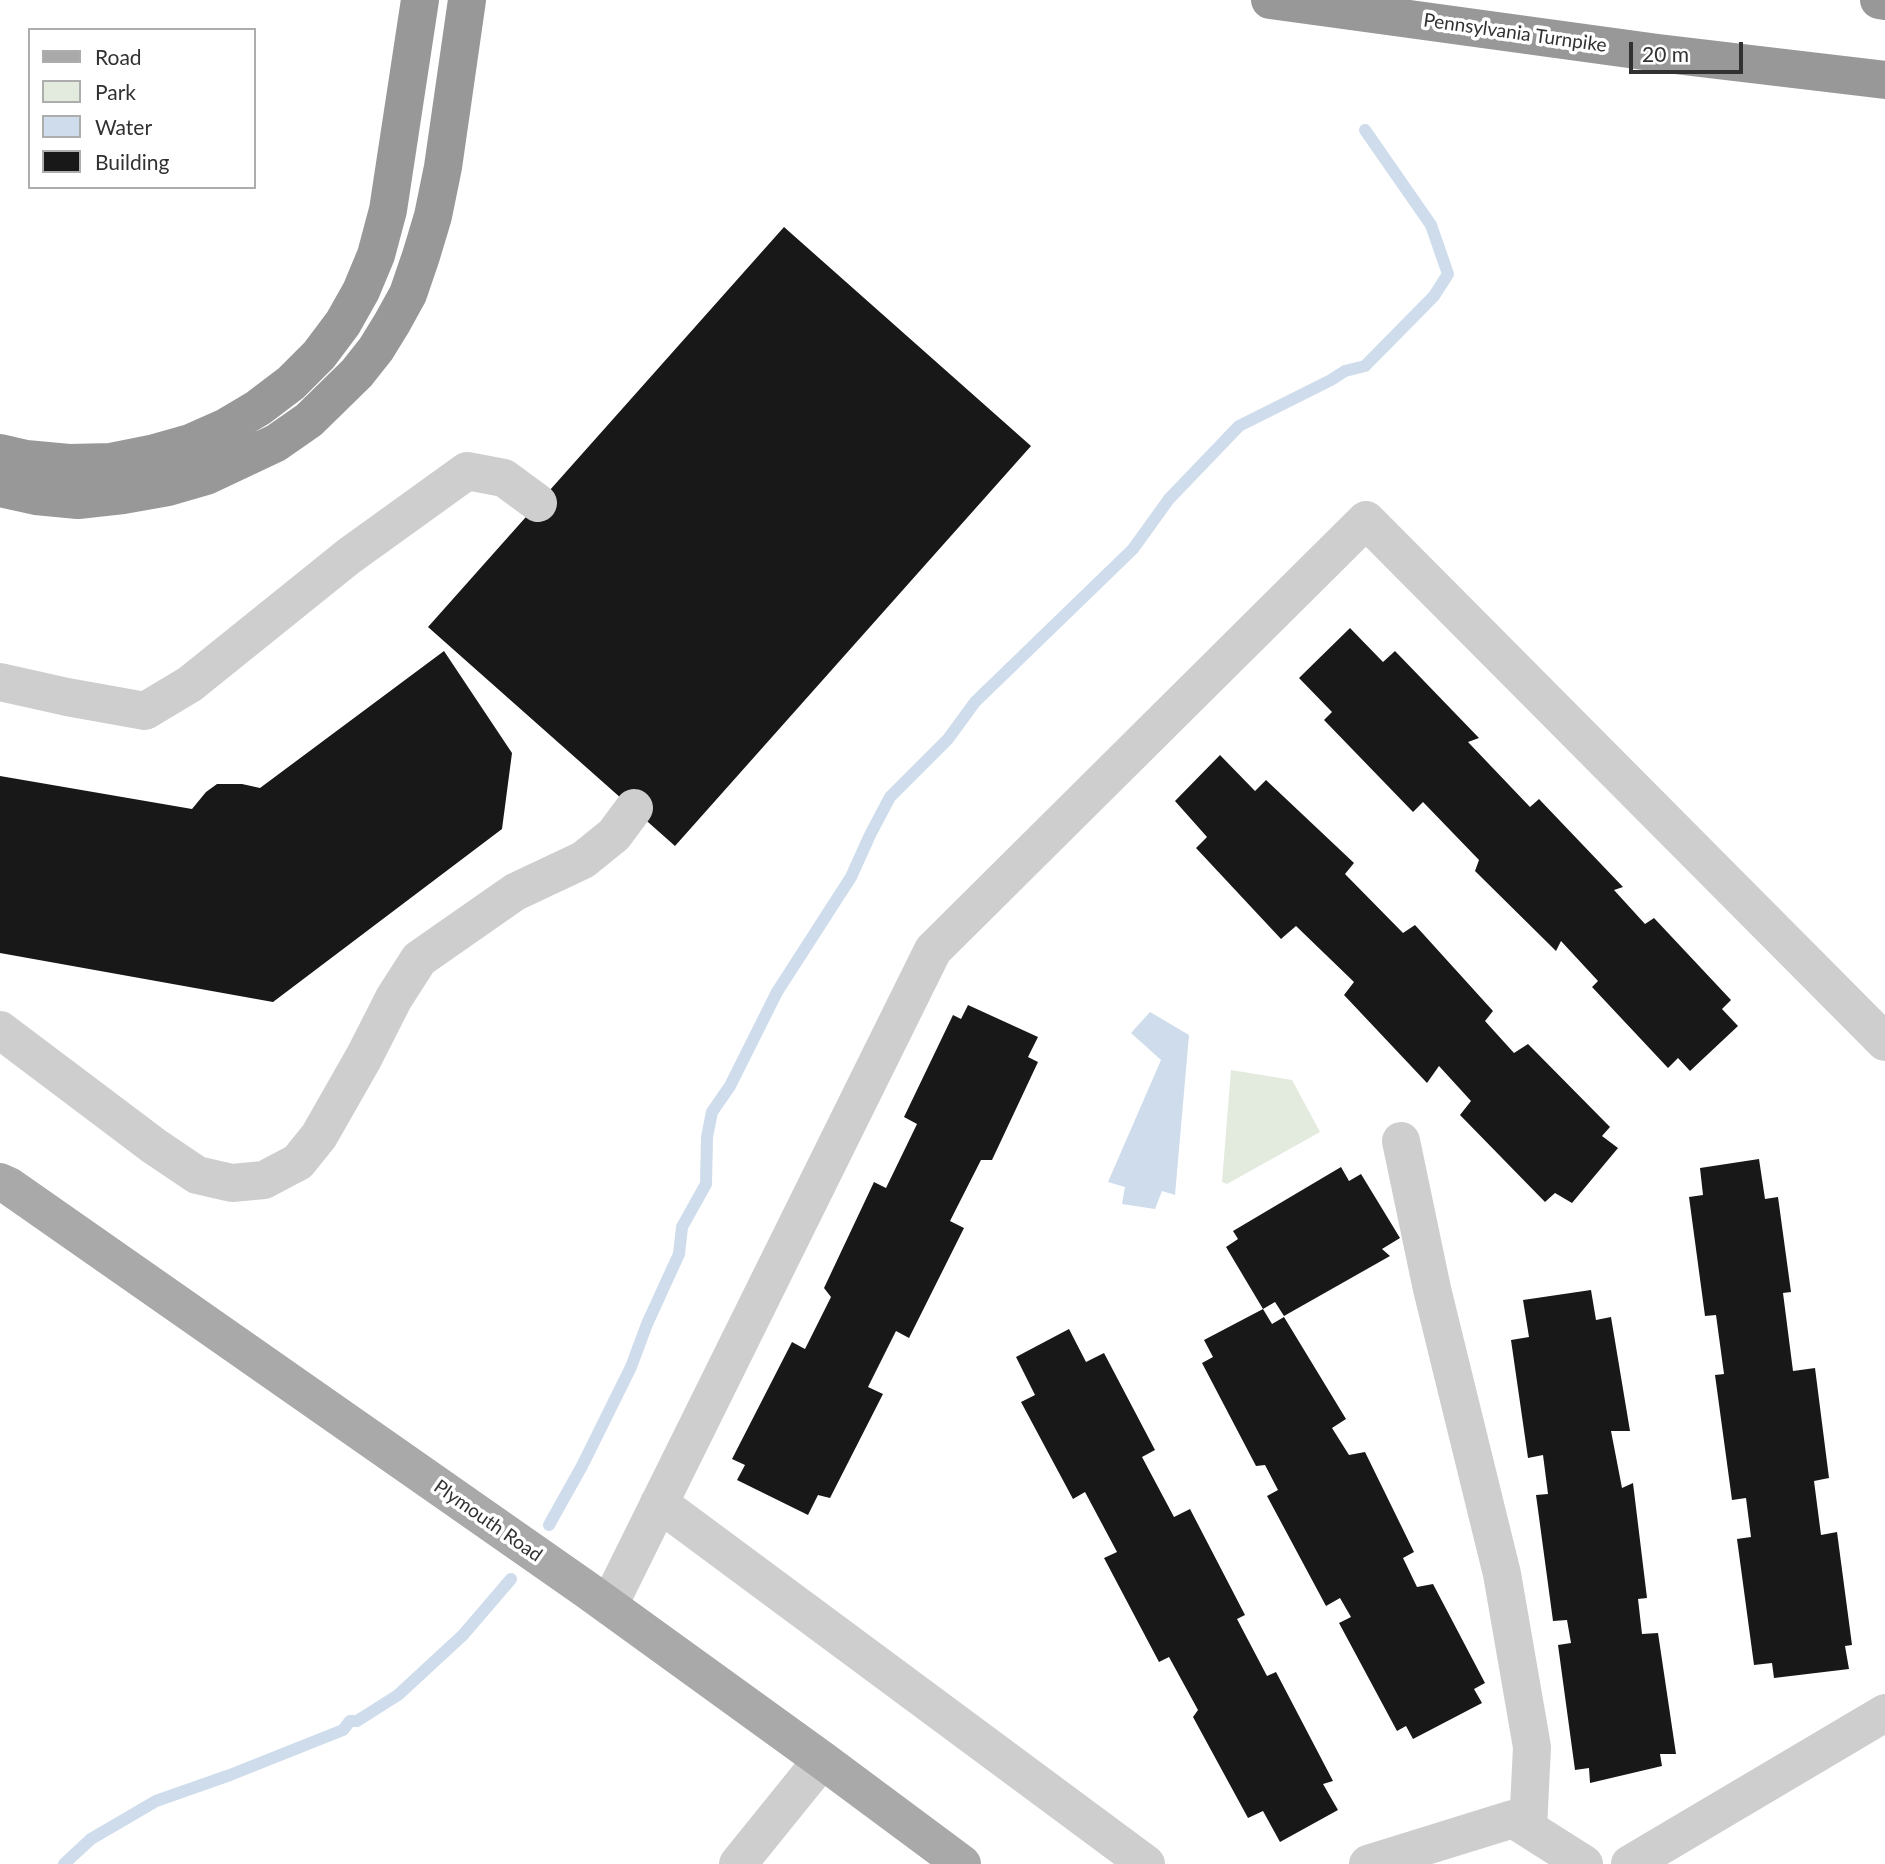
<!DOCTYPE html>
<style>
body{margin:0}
#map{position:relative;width:1885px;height:1864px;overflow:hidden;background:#fff;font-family:Lato,sans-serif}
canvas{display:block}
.legend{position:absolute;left:28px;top:28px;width:228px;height:161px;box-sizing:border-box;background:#fff;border:2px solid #adadad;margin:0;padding:9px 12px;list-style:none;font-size:21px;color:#313131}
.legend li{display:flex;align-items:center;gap:14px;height:35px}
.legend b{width:35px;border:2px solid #adadad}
.scale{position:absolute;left:1629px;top:42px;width:114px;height:32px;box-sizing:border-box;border:4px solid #313131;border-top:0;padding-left:9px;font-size:21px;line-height:24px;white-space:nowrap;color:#313131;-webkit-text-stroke:5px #fff;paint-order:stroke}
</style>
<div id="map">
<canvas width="1885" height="1864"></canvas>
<ul class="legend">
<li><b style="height:9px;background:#a9a9a9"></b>Road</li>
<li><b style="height:19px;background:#e3eade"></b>Park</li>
<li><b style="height:19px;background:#cedcec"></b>Water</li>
<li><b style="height:19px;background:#181818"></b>Building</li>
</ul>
<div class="scale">20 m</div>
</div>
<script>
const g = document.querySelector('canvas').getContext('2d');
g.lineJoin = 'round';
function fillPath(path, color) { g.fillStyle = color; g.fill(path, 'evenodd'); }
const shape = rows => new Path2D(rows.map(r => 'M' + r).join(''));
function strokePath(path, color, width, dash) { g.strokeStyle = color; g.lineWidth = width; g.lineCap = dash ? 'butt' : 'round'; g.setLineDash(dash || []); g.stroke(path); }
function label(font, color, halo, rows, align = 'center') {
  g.font = font + ' Lato,sans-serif'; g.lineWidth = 7; g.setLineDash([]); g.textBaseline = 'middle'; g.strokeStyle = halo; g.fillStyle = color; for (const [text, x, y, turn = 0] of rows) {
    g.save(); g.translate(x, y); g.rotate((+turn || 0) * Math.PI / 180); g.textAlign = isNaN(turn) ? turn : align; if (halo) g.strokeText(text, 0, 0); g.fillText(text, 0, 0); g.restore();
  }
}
fillPath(shape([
 [1231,1070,1292,1080,1320,1132,1227,1184,1222,1182]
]), '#e3eade');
fillPath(shape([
 [1150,1012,1189,1035,1175,1195,1162,1191,1155,1209,1122,1204,1125,1187,1108,1182,1161,1060,1131,1033]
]), '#cedcec');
strokePath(shape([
 [549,1525,582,1466,631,1367,647,1324,679,1254,682,1227,706,1184,707,1137,712,1112,730,1086,777,992,851,877,870,835,890,797,948,739,975,702,1133,549,1169,499,1239,426,1331,380,1345,371,1365,366,1434,296,1448,274,1431,225,1365,130],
 [64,1864,91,1839,156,1801,230,1775,343,1730,350,1721,357,1721,398,1695,463,1635,511,1579]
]), '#cedcec', 12);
fillPath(shape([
 [784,227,1031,446,675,846,428,627],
 [1350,628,1383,662,1395,651,1479,738,1468,742,1530,807,1539,799,1623,887,1614,890,1645,924,1654,918,1731,1000,1722,1009,1738,1026,1690,1071,1678,1058,1668,1068,1592,987,1598,981,1561,941,1556,951,1475,871,1479,860,1423,802,1413,812,1324,720,1332,712,1299,678],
 [444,651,512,753,502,829,273,1002,0,953,0,776,192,809,206,792,217,784,242,784,260,788],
 [1220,755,1255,791,1266,780,1354,863,1345,874,1403,933,1415,925,1493,1011,1485,1021,1514,1053,1528,1044,1610,1127,1602,1136,1618,1148,1572,1203,1555,1193,1545,1202,1460,1115,1471,1101,1439,1066,1427,1083,1344,995,1354,982,1296,926,1281,939,1196,848,1207,837,1175,801],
 [968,1005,1038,1037,1028,1057,1038,1062,992,1160,981,1160,950,1221,964,1228,909,1338,896,1331,868,1387,883,1394,830,1498,818,1495,808,1515,737,1480,745,1465,732,1459,792,1342,805,1349,831,1297,824,1288,874,1182,886,1188,917,1124,904,1117,953,1015,961,1019],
 [1759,1159,1765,1199,1778,1197,1791,1292,1783,1293,1793,1371,1815,1368,1829,1478,1814,1481,1821,1535,1837,1532,1852,1645,1845,1646,1849,1669,1774,1678,1772,1663,1754,1665,1737,1539,1751,1537,1746,1498,1732,1500,1715,1375,1724,1374,1716,1315,1705,1316,1689,1197,1703,1195,1700,1168],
 [1341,1167,1349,1181,1361,1174,1400,1238,1382,1249,1390,1256,1284,1316,1275,1302,1263,1309,1226,1247,1238,1239,1233,1231],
 [1591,1290,1596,1320,1611,1317,1630,1431,1611,1431,1622,1488,1633,1483,1647,1598,1638,1599,1642,1634,1658,1633,1676,1754,1660,1754,1662,1766,1590,1783,1589,1768,1575,1770,1558,1645,1571,1643,1567,1620,1553,1621,1536,1495,1548,1494,1543,1455,1528,1458,1511,1340,1529,1337,1523,1300],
 [1263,1309,1272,1324,1284,1317,1346,1419,1332,1428,1349,1455,1365,1452,1414,1552,1403,1558,1417,1587,1433,1584,1485,1683,1474,1689,1482,1703,1413,1739,1406,1726,1397,1731,1339,1623,1351,1617,1340,1598,1326,1606,1267,1496,1278,1490,1265,1465,1256,1466,1202,1363,1213,1357,1204,1340],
 [1069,1329,1086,1362,1104,1353,1155,1450,1142,1457,1174,1517,1190,1509,1245,1615,1237,1619,1267,1676,1276,1672,1333,1781,1323,1784,1338,1810,1280,1842,1263,1811,1248,1818,1193,1717,1198,1710,1169,1657,1159,1662,1104,1558,1117,1552,1085,1492,1073,1499,1021,1402,1035,1395,1016,1357]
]), '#181818');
strokePath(shape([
 [0,682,67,697,145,711,190,684,349,556,467,471,504,478,538,503],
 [0,1030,154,1146,197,1175,232,1183,264,1180,298,1162,319,1136,364,1057,394,998,419,959,515,892,583,860,614,835,634,808],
 [1401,1141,1432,1289,1502,1574,1532,1747,1528,1828],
 [659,1503,1146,1864],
 [609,1605,933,950,1366,520,1885,1042],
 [738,1864,822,1760],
 [1368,1864,1513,1819,1584,1864],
 [1630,1864,1885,1713]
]), '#cecece', 38);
strokePath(shape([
 [0,1182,9,1186,587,1590,822,1760,962,1864]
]), '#a9a9a9', 38);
strokePath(shape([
 [1270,0,1658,53,1885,80],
 [1879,0,1885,1],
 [0,453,26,459,69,463,111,462,151,454,190,443,226,427,258,408,291,383,319,355,343,323,361,291,376,255,388,210,420,0],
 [0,488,36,496,78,500,123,495,168,487,206,476,276,443,309,420,357,373,376,349,392,323,408,294,421,256,433,216,443,167,467,0]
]), '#989898', 38);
label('19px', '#313131', '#fff', [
 ["Pennsylvania Turnpike",1515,33,8],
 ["Plymouth Road",488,1521,35]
]);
</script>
